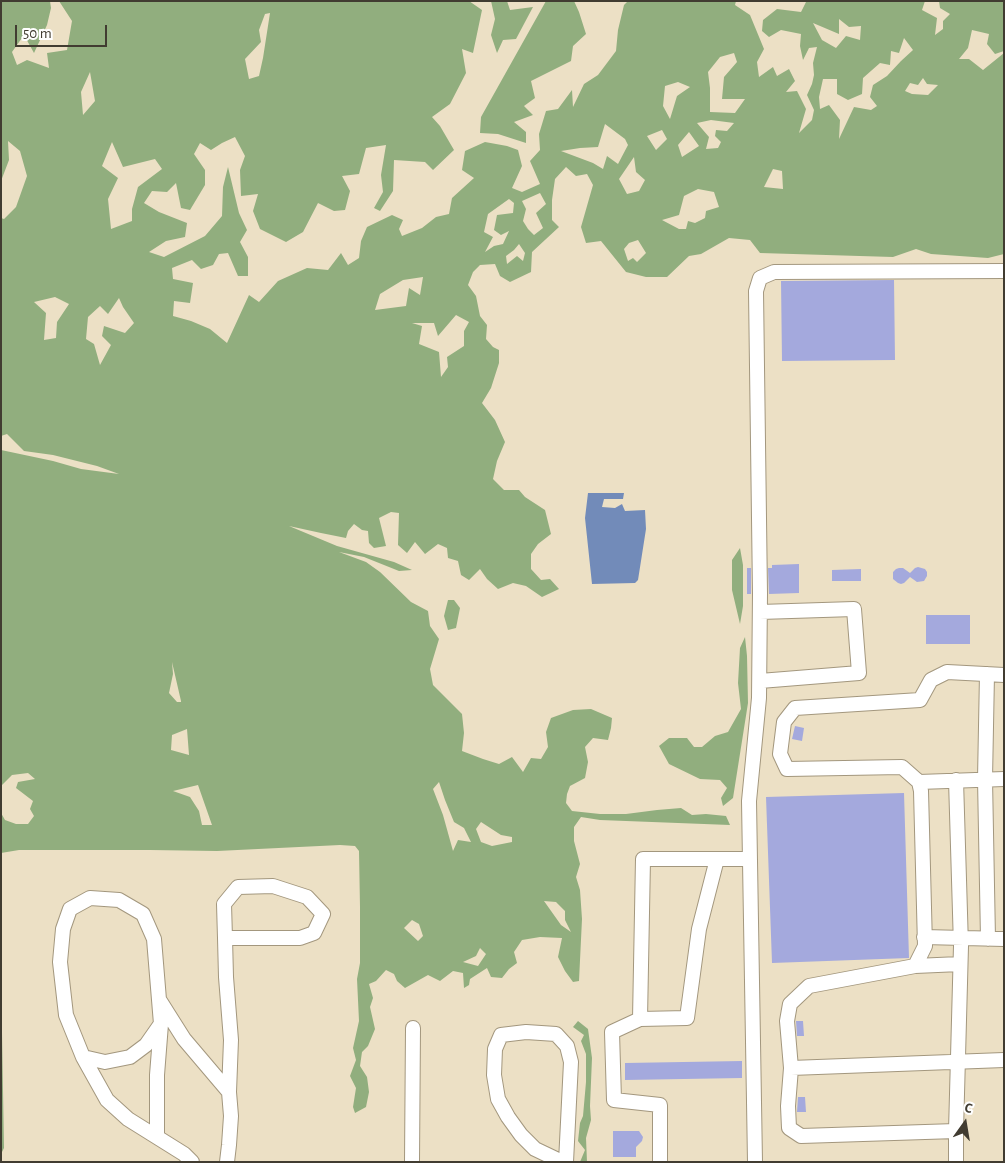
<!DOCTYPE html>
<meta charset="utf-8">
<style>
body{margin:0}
#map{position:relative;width:1005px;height:1163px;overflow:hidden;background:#ece0c5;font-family:"Alegreya Sans",sans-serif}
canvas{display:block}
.frame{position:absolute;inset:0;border:2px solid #413c31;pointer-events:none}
.north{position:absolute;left:940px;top:1098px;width:50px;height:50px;-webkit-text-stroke:4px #fff;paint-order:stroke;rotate:13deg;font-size:14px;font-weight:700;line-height:20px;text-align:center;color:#413c31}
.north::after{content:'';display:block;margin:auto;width:18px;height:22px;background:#413c31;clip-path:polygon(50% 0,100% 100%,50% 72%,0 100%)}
.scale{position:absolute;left:15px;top:25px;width:92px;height:22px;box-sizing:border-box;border:2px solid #413c31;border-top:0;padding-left:6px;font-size:15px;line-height:18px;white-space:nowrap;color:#413c31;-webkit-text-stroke:4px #fff;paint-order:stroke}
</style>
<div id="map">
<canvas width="1005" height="1163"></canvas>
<div class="frame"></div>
<div class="north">С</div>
<div class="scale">50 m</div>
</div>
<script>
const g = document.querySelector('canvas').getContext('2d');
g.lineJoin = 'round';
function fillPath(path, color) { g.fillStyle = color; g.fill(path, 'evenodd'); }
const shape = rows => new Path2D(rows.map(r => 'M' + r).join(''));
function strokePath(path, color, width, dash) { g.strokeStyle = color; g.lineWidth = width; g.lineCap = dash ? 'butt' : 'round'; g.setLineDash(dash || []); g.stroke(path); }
fillPath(shape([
 [1,1,50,1,51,8,47,25,34,53,24,35,12,52,17,65,27,60,49,68,47,53,67,50,72,21,59,1,469,1,482,10,473,53,462,49,466,73,450,104,432,117,440,126,454,150,433,170,425,162,394,160,393,191,380,211,374,208,383,192,381,175,386,145,366,148,359,174,342,176,350,191,345,210,334,211,318,203,303,232,286,242,260,229,253,211,258,194,241,196,240,170,245,156,235,137,222,143,211,150,200,143,194,154,205,170,205,185,190,210,181,208,176,183,167,192,152,191,144,203,159,212,187,223,185,237,166,241,149,252,164,257,205,236,222,216,223,187,228,167,239,213,247,230,240,242,248,257,248,276,238,276,228,253,219,254,213,265,201,269,192,260,172,268,173,279,193,283,190,303,174,301,173,316,191,321,210,329,227,343,249,295,259,302,278,281,307,268,328,270,341,253,348,265,359,258,361,241,367,227,392,215,403,220,399,229,402,236,422,228,436,217,449,214,452,198,474,178,462,170,465,151,485,142,507,146,518,150,522,166,512,188,522,192,540,184,530,161,540,150,539,134,546,111,558,109,572,90,573,107,584,84,598,75,616,51,618,30,624,5,628,1,736,1,735,5,750,15,764,49,757,62,759,77,773,67,777,76,789,69,795,81,786,92,797,91,806,109,799,133,812,120,814,110,807,95,812,84,814,75,813,63,817,47,809,48,803,60,800,46,801,34,781,30,769,37,762,31,763,20,777,9,801,12,806,2,805,1,925,1,922,10,937,18,935,35,943,29,943,21,950,14,940,8,939,1,1004,1,1004,51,995,54,987,44,989,34,972,30,968,48,959,59,969,59,983,70,1004,53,1004,254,988,258,931,254,916,249,893,257,760,253,750,240,729,238,701,254,689,256,667,277,646,277,626,272,601,241,586,243,581,227,593,185,587,174,576,176,566,167,555,179,552,200,552,220,559,227,532,252,531,272,510,282,500,276,495,264,480,265,473,272,468,285,476,296,480,316,487,325,486,339,493,347,499,350,499,363,491,388,482,403,495,420,505,442,497,461,493,479,504,490,519,490,525,497,545,510,551,534,538,544,531,554,531,569,541,580,550,579,559,589,542,597,526,586,513,583,498,589,487,579,480,569,469,580,461,575,458,561,448,558,447,548,438,544,425,554,415,542,407,553,398,545,399,513,391,512,379,518,386,546,374,548,369,543,368,531,362,530,354,524,348,531,346,538,321,533,289,526,337,546,394,562,412,570,399,571,364,557,339,552,366,562,380,572,411,602,428,611,430,626,439,639,430,669,433,685,462,714,464,733,462,751,483,759,499,764,512,757,523,772,531,758,541,759,548,747,546,732,551,718,573,710,591,709,612,718,611,728,608,740,593,738,585,747,588,762,585,778,570,786,567,794,566,803,572,811,600,814,626,814,657,810,681,808,692,815,706,814,726,816,730,825,600,820,581,817,574,827,574,841,580,864,576,877,580,890,582,919,579,981,573,982,565,971,558,957,562,938,540,937,522,940,514,952,517,963,509,969,502,978,491,977,487,968,470,979,469,985,464,988,463,973,453,971,440,981,428,975,405,988,397,981,394,974,386,970,376,981,369,984,373,998,370,1007,375,1029,368,1046,362,1052,360,1066,367,1077,369,1092,366,1107,355,1113,353,1107,356,1088,350,1076,356,1060,353,1048,359,1021,357,979,360,963,360,907,359,851,355,846,340,845,217,851,150,850,19,850,1,853,1,813,5,820,16,824,28,824,34,816,30,809,33,801,16,788,18,782,35,779,28,773,12,775,1,786,1,450,53,461,81,469,119,474,97,466,53,455,24,451,7,434,1,436,1,218,4,219,16,207,27,176,20,151,8,141,9,160,1,181],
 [270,13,263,58,259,76,249,79,245,59,261,42,259,30,265,14],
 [839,19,849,27,861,26,860,40,846,36,836,48,822,40,813,23,839,34],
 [904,38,913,50,901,61,887,76,873,85,870,97,877,106,871,110,854,107,839,139,840,120,829,105,820,109,819,97,823,79,837,79,837,94,848,100,862,94,863,78,880,63,890,65,891,51,899,53],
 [734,53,737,62,724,77,722,99,745,99,735,113,710,112,710,88,708,72,720,57],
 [90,72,95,101,83,115,81,92],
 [923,78,927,84,938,85,928,95,912,94,905,91,910,83,918,85],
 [678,82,690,87,677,96,670,119,663,106,665,86],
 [711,120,734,123,727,131,716,130,715,136,721,142,718,148,706,149,709,137,697,123],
 [605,124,625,139,628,145,618,164,607,156,603,169,593,163,561,151,580,148,598,147],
 [662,130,667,139,656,150,647,136],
 [689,132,699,146,682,157,678,145],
 [112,142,123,167,155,159,162,169,138,187,132,209,132,221,111,229,108,199,118,178,102,166],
 [634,157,636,172,645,180,639,191,627,194,619,179],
 [773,169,782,171,783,189,764,187],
 [698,189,714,192,719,207,706,211,705,218,695,223,688,221,686,229,679,229,662,220,679,215,684,196],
 [540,193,546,204,536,213,543,228,534,235,528,229,523,221,526,209,522,201],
 [509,199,514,203,513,213,497,215,494,230,501,235,509,231,503,244,494,246,485,252,493,237,484,232,488,214],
 [638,240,646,253,637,262,633,258,628,261,624,249,629,243],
 [519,244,525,253,523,261,517,256,507,264,506,256,514,250],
 [423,277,420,295,409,288,406,306,375,310,380,294,403,280],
 [55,297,69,304,57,322,56,338,44,340,46,313,34,302],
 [119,298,123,307,134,323,125,333,104,326,102,336,111,345,100,365,94,344,86,339,88,317,100,306,108,314],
 [456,315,469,322,464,331,464,346,447,357,448,367,441,377,439,352,419,344,422,326,412,323,434,323,438,336],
 [172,662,181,701,181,702,177,702,169,693,173,674],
 [187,729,189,755,171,750,172,735],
 [439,782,445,800,454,822,464,828,471,842,458,840,453,851,443,815,433,789],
 [198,785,212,825,202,825,199,811,190,797,173,791],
 [481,822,501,835,512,837,512,842,492,846,481,842,476,829],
 [544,901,556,902,565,911,565,920,571,932,561,925],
 [412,920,419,924,423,936,418,941,404,928],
 [480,948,486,954,478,966,463,962,476,956],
 [491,1,507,1,510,10,533,7,516,39,503,40,497,53,491,35,495,19],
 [546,1,574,1,579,12,586,34,573,46,571,61,531,81,535,98,524,106,533,115,514,122,526,132,526,143,498,134,480,133,481,117],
 [740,548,743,565,743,606,740,624,732,590,732,560],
 [448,600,454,600,460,608,456,628,448,630,444,616],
 [745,637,747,656,748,703,733,798,723,806,721,798,727,788,720,780,700,779,669,764,659,746,669,738,687,738,694,747,702,747,715,736,728,732,741,709,738,683,740,648],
 [1,975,4,1148,1,1154],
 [578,1021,588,1029,592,1058,590,1106,591,1120,586,1138,587,1162,580,1162,585,1150,578,1141,580,1123,583,1116,586,1082,586,1054,581,1041,584,1035,573,1027]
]), '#91ae7e');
fillPath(shape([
 [588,493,624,493,623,499,604,499,602,507,615,508,622,504,625,511,645,510,646,529,638,580,635,583,592,584,585,518]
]), '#728bb9');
fillPath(shape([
 [894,280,895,360,782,361,781,281],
 [799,564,799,593,769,594,768,568,772,568,772,565],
 [918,567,925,569,927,572,927,576,924,581,917,582,910,577,904,583,901,584,898,583,893,579,893,572,896,569,899,568,903,568,910,573,915,568],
 [747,568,751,568,751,594,747,594],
 [861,569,861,581,832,581,832,570],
 [926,615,970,615,970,644,926,644],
 [795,726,804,728,802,741,792,739],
 [904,793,909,958,772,963,766,797],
 [796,1021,803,1021,804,1036,797,1036],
 [742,1061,742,1078,625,1080,625,1063],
 [798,1097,805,1097,806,1112,797,1112],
 [613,1131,639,1131,643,1137,642,1141,636,1147,636,1157,613,1157]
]), '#a4a9dd');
const minor = shape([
 [987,674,985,779,988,939],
 [760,681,859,673,854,609,760,612],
 [956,780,961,946,956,1131,956,1162],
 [919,782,1004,779],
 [924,937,1004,939],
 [225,938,300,938,314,933,323,914,307,897,273,886,238,887,224,904,225,938,226,977,231,1040,229,1092,231,1116,229,1145,227,1162],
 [915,966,925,946,921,791,919,782,902,767,787,769,780,754,784,722,795,708,920,700,931,680,947,672,1004,675],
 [160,1001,184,1039,229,1092],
 [640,1019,687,1018,699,929,717,859],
 [83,1057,105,1062,130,1057,146,1045,160,1025],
 [791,1068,1004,1060],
 [956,1131,801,1136,789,1128,788,1106,791,1068,787,1021,790,1004,809,986,915,966,960,964],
 [157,1136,157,1075,161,1024,154,939,143,914,119,900,90,898,70,909,63,929,60,962,66,1015,83,1057,107,1100,128,1119,184,1154,192,1162],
 [412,1162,413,1028],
 [559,1162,556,1159,535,1149,521,1135,508,1117,498,1099,494,1075,495,1049,501,1035,526,1032,556,1034,567,1046,571,1062,566,1162],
 [660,1162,660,1105,614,1100,612,1032,640,1019,643,859,750,859],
 [755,1162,749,801,759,698,760,594,756,291,760,278,774,272,1004,271]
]);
strokePath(minor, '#a3977e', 16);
strokePath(minor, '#fff', 14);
</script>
